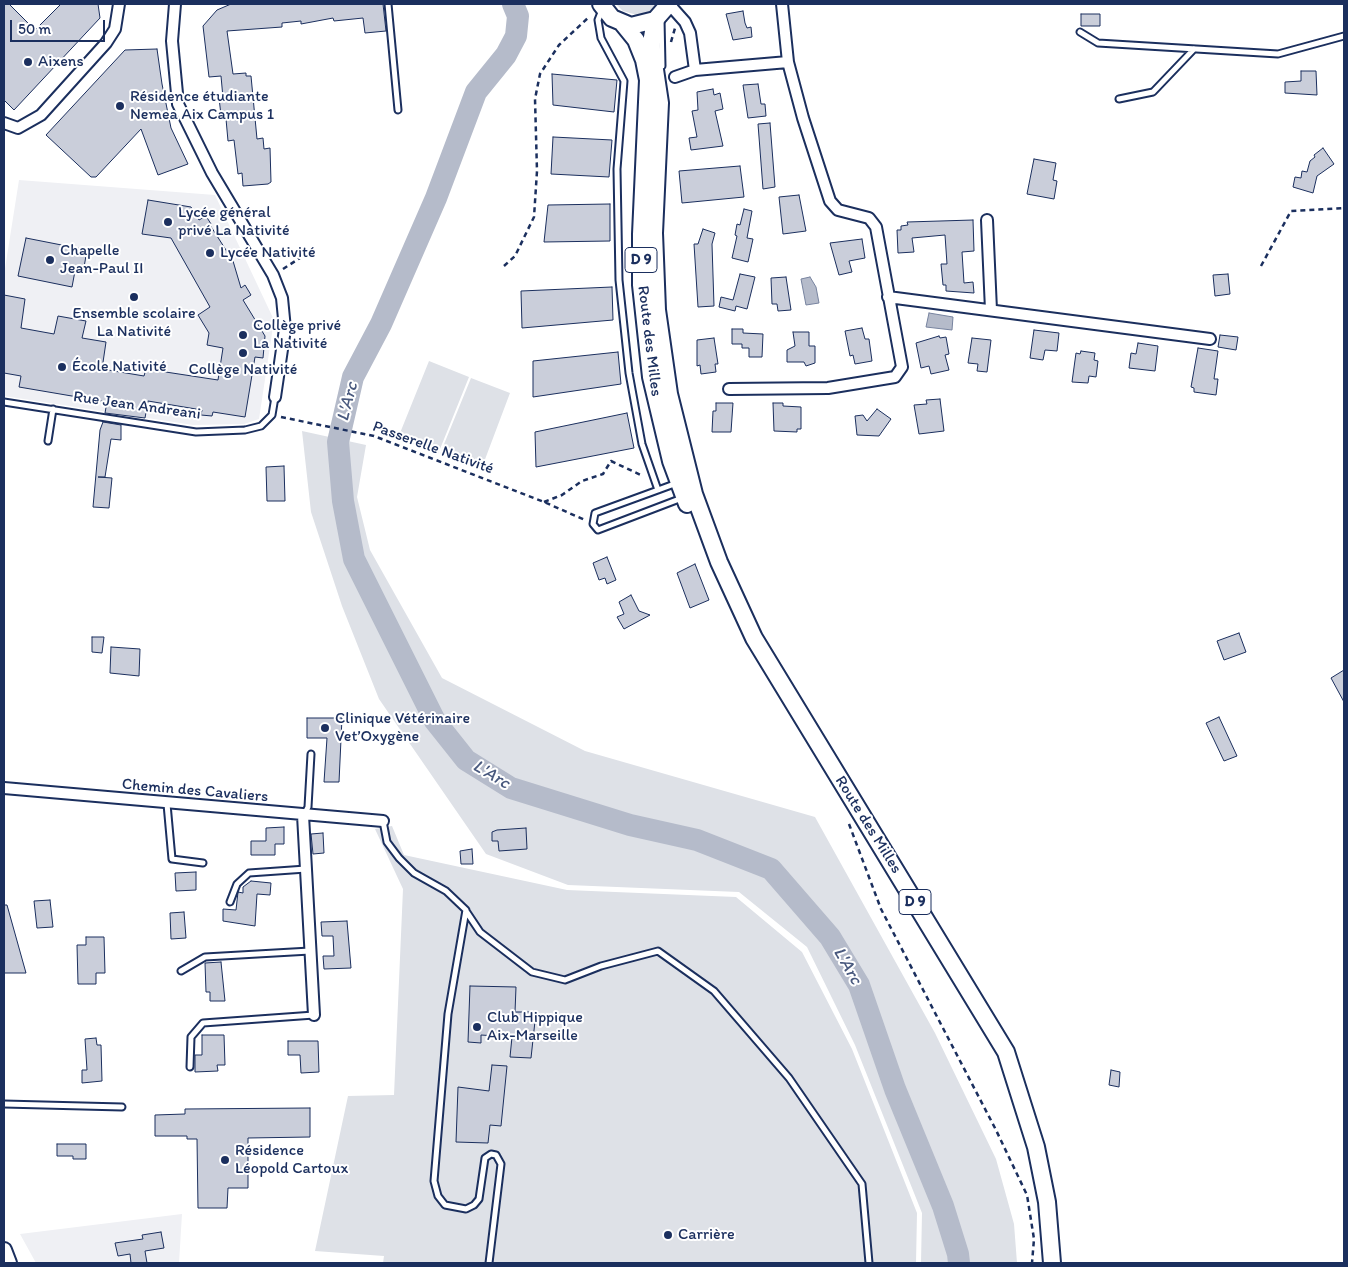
<!DOCTYPE html>
<meta charset="utf-8">
<style>
body{margin:0}
#map{position:relative;width:1348px;height:1267px;overflow:hidden;background:#fff;font-family:Itim,sans-serif}
canvas{display:block}
.frame{position:absolute;inset:0;border:5px solid #1b2f5e;pointer-events:none}
.scale{position:absolute;left:10px;top:20px;width:95px;height:22px;box-sizing:border-box;border:2px solid #1b2f5e;border-top:0;padding-left:6px;font-size:15px;line-height:18px;white-space:nowrap;color:#1b2f5e;-webkit-text-stroke:4px #fff;paint-order:stroke}
</style>
<div id="map">
<canvas width="1348" height="1267"></canvas>
<div class="frame"></div>
<div class="scale">50 m</div>
</div>
<script>
const g = document.querySelector('canvas').getContext('2d');
g.lineJoin = 'round';
function fillPath(path, color) { g.fillStyle = color; g.fill(path, 'evenodd'); }
const shape = rows => new Path2D(rows.map(r => 'M' + r).join(''));
function strokePath(path, color, width, dash) { g.strokeStyle = color; g.lineWidth = width; g.lineCap = dash ? 'butt' : 'round'; g.setLineDash(dash || []); g.stroke(path); }
function label(font, color, halo, rows, align = 'center') {
  g.font = font + ' Itim,sans-serif'; g.lineWidth = 4; g.setLineDash([]); g.textBaseline = 'middle'; g.strokeStyle = halo; g.fillStyle = color; for (const [text, x, y, turn = 0] of rows) {
    g.save(); g.translate(x, y); g.rotate((+turn || 0) * Math.PI / 180); g.textAlign = isNaN(turn) ? turn : align; if (halo) g.strokeText(text, 0, 0); g.fillText(text, 0, 0); g.restore();
  }
}
fillPath(shape([
 [19,180,215,195,274,320,259,419,244,424,193,425,4,396,4,275],
 [182,1214,179,1263,36,1263,20,1234]
]), '#eff0f4');
fillPath(shape([
 [616,4,657,4,650,11,637,15,623,11],
 [429,361,469,377,438,454,398,438],
 [471,378,510,393,481,470,440,454],
 [302,431,366,445,357,497,370,550,442,678,585,751,815,817,935,1033,996,1159,1014,1224,1017,1263,921,1263,922,1213,855,1045,807,947,739,892,568,885,486,854,379,699,342,606,311,512],
 [392,826,404,855,567,890,736,897,802,952,852,1049,917,1213,916,1263,383,1263,384,1256,315,1251,348,1096,394,1095,403,889,375,829]
]), '#dee1e7');
const water = shape([
 [810,277,816,287,819,303,806,305,801,279,810,277],
 [929,313,953,317,952,330,926,327,929,313]
]);
fillPath(water, '#b5bbca');
strokePath(water, '#77839f', 1);
strokePath(shape([
 [513,4,518,16,516,36,506,55,476,92,436,198,381,324,353,377,338,442,343,501,354,559,435,721,466,760,511,788,630,825,697,840,771,869,830,937,859,985,895,1089,943,1206,958,1254,959,1263]
]), '#b5bbca', 22);
const building = shape([
 [4,4,9,4,35,30,61,4,98,4,100,18,14,110,4,100,4,4],
 [231,4,383,4,386,31,365,33,363,18,334,21,333,18,301,24,301,21,282,23,282,27,227,31,233,74,246,73,246,76,251,76,257,139,263,138,264,149,270,148,271,182,268,184,243,186,242,173,238,174,234,140,228,141,226,119,221,115,219,98,223,98,221,76,209,77,203,26,217,10,231,4],
 [743,11,745,23,747,28,751,27,752,37,733,40,726,14,743,11],
 [1081,14,1100,14,1100,26,1081,26,1081,14],
 [157,49,162,84,171,128,188,164,158,175,141,129,96,177,91,177,46,135,125,50,157,49],
 [1301,71,1316,71,1317,95,1285,93,1285,82,1301,81,1301,71],
 [552,74,617,80,614,112,553,105,552,74],
 [758,84,761,104,765,104,766,116,748,118,743,85,758,84],
 [713,89,714,95,720,93,723,109,715,111,723,146,691,150,689,138,697,137,692,111,698,110,697,92,713,89],
 [770,123,775,187,763,189,758,124,770,123],
 [553,137,612,140,609,177,551,174,553,137],
 [1323,148,1334,164,1317,176,1313,193,1293,187,1295,177,1301,178,1302,171,1307,172,1310,161,1315,157,1314,155,1323,148],
 [1034,159,1056,163,1053,180,1057,181,1054,199,1027,194,1034,159],
 [740,166,744,197,682,203,679,171,740,166],
 [799,195,806,231,783,234,779,197,799,195],
 [148,200,191,207,199,220,206,216,211,224,210,225,233,261,241,288,245,285,251,295,243,300,265,336,263,358,255,357,245,417,213,412,212,416,201,415,202,410,148,401,145,418,105,413,107,402,19,387,21,376,4,373,4,295,25,299,21,328,54,334,58,316,86,321,82,338,106,342,102,369,144,376,146,369,218,380,223,348,207,345,209,333,198,315,210,307,171,238,142,234,148,200],
 [610,204,610,241,544,242,548,205,610,204],
 [744,209,752,211,747,238,753,239,748,262,732,258,737,236,735,235,737,224,740,225,744,209],
 [973,220,974,251,962,252,964,283,973,282,974,293,946,291,946,285,943,285,941,264,947,264,945,235,912,238,914,252,898,253,897,230,901,230,901,226,908,225,907,222,973,220],
 [703,229,715,233,712,244,714,306,698,307,694,244,698,244,703,229],
 [26,238,87,250,83,273,75,271,72,287,18,276,26,238],
 [862,239,865,258,849,261,852,272,839,275,830,243,862,239],
 [740,274,755,277,747,309,736,306,735,311,719,307,721,297,733,300,740,274],
 [1228,274,1230,294,1215,296,1213,275,1228,274],
 [786,277,791,310,778,311,777,304,772,304,771,278,786,277],
 [612,287,613,320,522,328,521,291,612,287],
 [862,328,865,339,869,339,872,361,855,364,853,355,850,356,845,331,862,328],
 [732,329,743,329,743,333,763,334,762,357,749,357,749,348,742,348,742,344,732,344,732,329],
 [1034,330,1059,333,1057,351,1045,350,1043,360,1030,358,1034,330],
 [793,332,809,332,809,346,815,346,815,363,806,366,804,362,787,362,787,350,795,346,793,332],
 [1220,335,1238,337,1236,350,1218,347,1220,335],
 [939,336,940,338,946,337,949,354,945,355,949,370,931,374,929,366,921,368,916,343,939,336],
 [714,338,718,364,715,364,716,372,701,374,700,365,697,366,697,340,714,338],
 [972,338,991,340,987,372,977,371,978,364,968,363,972,338],
 [1138,343,1158,346,1155,371,1129,368,1131,353,1136,354,1138,343],
 [1198,348,1218,351,1214,379,1218,379,1216,395,1194,392,1194,388,1191,387,1198,348],
 [1081,351,1095,353,1094,360,1098,361,1096,377,1089,376,1088,383,1072,382,1076,353,1080,354,1081,351],
 [618,352,621,384,533,397,533,361,618,352],
 [940,399,944,431,919,434,914,405,927,404,926,400,940,399],
 [716,403,733,403,731,432,712,432,713,411,716,411,716,403],
 [773,403,783,403,783,406,801,407,801,429,797,429,797,432,774,431,773,403],
 [877,409,891,419,879,436,857,435,855,416,863,415,867,421,877,409],
 [627,413,634,448,536,467,535,432,627,413],
 [103,422,121,425,121,440,111,439,105,477,98,477,112,478,109,508,93,507,100,430,103,422],
 [284,466,285,501,267,501,266,467,284,466],
 [607,557,616,580,607,584,605,578,599,580,593,563,607,557],
 [695,564,709,600,690,608,677,573,695,564],
 [631,595,639,611,650,615,624,629,617,617,624,614,619,602,631,595],
 [1239,633,1246,652,1224,660,1217,641,1239,633],
 [92,637,104,637,102,653,92,652,92,637],
 [111,647,140,649,139,676,110,673,111,647],
 [1344,670,1344,702,1331,678,1344,670],
 [1219,717,1237,756,1224,761,1206,723,1219,717],
 [307,718,342,718,339,782,324,782,327,738,307,738,307,718],
 [284,827,284,844,275,844,275,855,251,855,251,841,266,841,266,828,284,827],
 [526,828,527,849,499,851,498,841,492,841,492,832,497,830,526,828],
 [323,833,324,853,313,854,311,834,323,833],
 [472,849,473,864,461,864,460,851,472,849],
 [196,872,196,890,176,891,175,873,196,872],
 [251,881,271,883,270,895,257,894,255,926,223,921,223,909,236,910,238,892,243,893,243,887,251,881],
 [50,900,53,927,37,928,34,901,50,900],
 [4,905,7,905,26,973,4,973,4,905],
 [184,912,186,938,171,939,170,913,184,912],
 [347,921,351,968,324,969,323,956,334,956,333,936,322,936,321,922,347,921],
 [86,937,104,937,105,973,96,973,96,984,78,984,77,945,86,945,86,937],
 [221,962,225,1001,210,1001,210,992,206,992,205,963,221,962],
 [470,986,516,987,515,1012,536,1012,531,1058,510,1057,512,1037,481,1035,481,1043,468,1042,470,986],
 [202,1035,224,1035,225,1065,217,1065,218,1071,195,1072,195,1055,202,1055,202,1035],
 [96,1038,97,1045,101,1045,102,1081,82,1083,82,1070,87,1070,85,1039,96,1038],
 [288,1041,318,1041,319,1072,301,1073,300,1055,288,1055,288,1041],
 [492,1065,507,1066,501,1126,490,1125,488,1143,456,1142,458,1087,489,1091,492,1065],
 [1111,1070,1120,1072,1119,1087,1109,1085,1111,1070],
 [310,1108,310,1137,248,1138,248,1188,228,1188,227,1208,198,1208,197,1139,187,1139,187,1136,155,1136,155,1115,185,1114,185,1109,310,1108],
 [57,1144,86,1144,86,1159,73,1159,73,1156,57,1156,57,1144],
 [161,1232,164,1248,145,1251,147,1263,131,1263,130,1254,118,1256,115,1243,143,1239,142,1235,161,1232]
]);
fillPath(building, '#caceda');
strokePath(building, '#1b2f5e', 1);
const service = shape([
 [388,4,398,110],
 [602,10,598,20,601,38,624,81,617,169,619,280,629,373,642,444,658,490,595,513,593,524,598,530,682,498],
 [661,19,662,66],
 [1080,32,1098,43,1278,54,1344,36],
 [1119,99,1153,92,1194,49],
 [4,402,196,432,245,430,261,426,272,415,275,397],
 [48,441,53,409],
 [658,490,677,483],
 [167,804,172,859,203,863],
 [304,815,308,807,311,754],
 [383,821,387,842,399,858,414,873,446,891,466,910,448,1014,434,1181,438,1196,445,1205,466,1209,474,1205,479,1199,485,1158,491,1154,496,1155,501,1164,489,1263],
 [230,902,237,884,249,873,306,869],
 [466,911,480,932,532,972,565,980,601,966,658,951,714,991,789,1078,862,1184,869,1263],
 [181,971,205,957,310,951],
 [190,1067,191,1037,203,1023,314,1015],
 [4,1104,122,1107]
]);
const minor = shape([
 [175,4,172,41,178,104,212,173,273,275,282,298,285,329,275,397],
 [669,4,685,22,690,33,695,70,788,62,782,4],
 [675,77,695,70],
 [4,123,18,128,41,115,106,43,115,29,119,4],
 [987,220,991,310],
 [888,297,1210,339],
 [729,389,828,388,895,377,902,367,876,227,869,218,838,210,830,201,803,118,788,62],
 [4,788,383,821],
 [303,815,314,1015]
]);
const secondary = shape([
 [4,1250,9,1263]
]);
const primary = shape([
 [601,4,612,18,631,26,655,20,669,4],
 [655,20,651,43,660,103,654,233,657,310,669,394,694,494,719,562,754,638,1006,1052,1036,1147,1047,1202,1052,1263],
 [623,24,636,40,644,60,648,80,641,234,641,285,651,377,671,461,687,504]
]);
strokePath(service, '#1b2f5e', 9);
strokePath(minor, '#1b2f5e', 14);
strokePath(secondary, '#1b2f5e', 18);
strokePath(primary, '#1b2f5e', 20);
strokePath(shape([
 [671,42,675,28],
 [504,266,515,256,534,217,537,171,535,99,540,74,559,45,589,17],
 [1261,266,1291,211,1344,208],
 [283,269,300,258],
 [281,417,374,436,544,502,585,520],
 [544,502,562,495,582,481,603,474,611,461,643,476],
 [849,824,881,909,996,1130,1027,1195,1034,1239,1032,1263]
]), '#1b2f5e', 2.5, [5, 4]);
strokePath(service, '#fff', 5);
strokePath(minor, '#fff', 10);
strokePath(secondary, '#fff', 14);
strokePath(primary, '#fff', 16);
for (const [x, y, r, color] of [
 [28,62,5,"#1b2f5e"],
 [120,106,5,"#1b2f5e"],
 [168,222,5,"#1b2f5e"],
 [210,253,5,"#1b2f5e"],
 [50,260,5,"#1b2f5e"],
 [134,297,5,"#1b2f5e"],
 [243,335,5,"#1b2f5e"],
 [243,353,5,"#1b2f5e"],
 [62,367,5,"#1b2f5e"],
 [325,728,5,"#1b2f5e"],
 [477,1027,5,"#1b2f5e"],
 [225,1160,5,"#1b2f5e"],
 [668,1235,5,"#1b2f5e"]
]) { const dot = new Path2D(); dot.arc(x, y, r, 0, 2 * Math.PI); g.fillStyle = color; g.fill(dot); strokePath(dot, '#fff', 2); }
for (const [x, y, w] of [
 [641,260,32],
 [915,902,32]
]) { const box = new Path2D(); box.roundRect(x - w / 2, y - 12.5, w, 25, 4); g.fillStyle = '#fff'; g.fill(box); strokePath(box, '#1b2f5e', 1); }
label('bold 15px', '#1b2f5e', null, [
 ["D 9",641,260],
 ["D 9",915,902]
]);
label('16px', '#1b2f5e', '#fff', [
 ["Aixens",38,62],
 ["Résidence étudiante",130,97],
 ["Nemea Aix Campus 1",130,115],
 ["Lycée général",178,213],
 ["privé La Nativité",178,231],
 ["Chapelle",60,251],
 ["Jean-Paul II",60,269],
 ["Lycée Nativité",220,253],
 ["Ensemble scolaire",134,314,"center"],
 ["La Nativité",134,332,"center"],
 ["Collège privé",253,326],
 ["La Nativité",253,344],
 ["École Nativité",72,367],
 ["Collège Nativité",243,370,"center"],
 ["Clinique Vétérinaire",335,719],
 ["Vet’Oxygène",335,737],
 ["Club Hippique",487,1018],
 ["Aix-Marseille",487,1036],
 ["Résidence",235,1151],
 ["Léopold Cartoux",235,1169],
 ["Carrière",678,1235]
], 'left');
label('16px', '#1b2f5e', '#fff', [
 ["Route des Milles",649,341,83],
 ["Rue Jean Andreani",137,406,8],
 ["Passerelle Nativité",433,448,20],
 ["Chemin des Cavaliers",195,791,5],
 ["Route des Milles",868,825,58]
]);
label('italic 18px', '#49597e', '#fff', [
 ["L'Arc",348,402,-76],
 ["L'Arc",491,775,31],
 ["L'Arc",847,966,60]
]);
</script>
